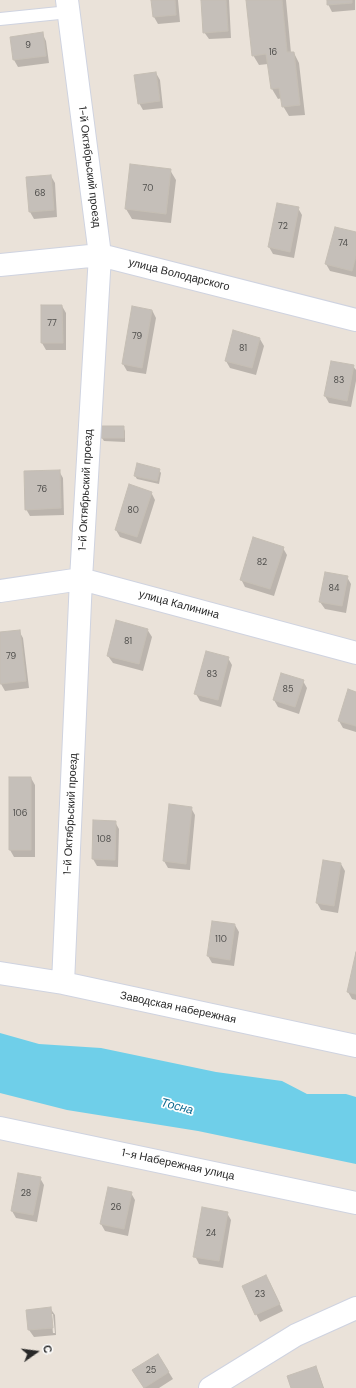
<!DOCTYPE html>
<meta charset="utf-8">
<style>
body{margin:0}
#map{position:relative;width:356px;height:1388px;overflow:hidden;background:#eae2d9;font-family:"DM Sans",sans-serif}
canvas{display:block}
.north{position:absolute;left:16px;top:1332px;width:40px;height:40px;-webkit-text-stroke:3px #fff;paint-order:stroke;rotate:76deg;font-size:11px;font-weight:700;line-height:16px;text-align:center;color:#282828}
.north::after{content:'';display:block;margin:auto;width:14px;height:18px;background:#282828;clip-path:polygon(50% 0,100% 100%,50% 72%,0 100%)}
</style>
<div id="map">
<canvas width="356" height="1388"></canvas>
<div class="north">С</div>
</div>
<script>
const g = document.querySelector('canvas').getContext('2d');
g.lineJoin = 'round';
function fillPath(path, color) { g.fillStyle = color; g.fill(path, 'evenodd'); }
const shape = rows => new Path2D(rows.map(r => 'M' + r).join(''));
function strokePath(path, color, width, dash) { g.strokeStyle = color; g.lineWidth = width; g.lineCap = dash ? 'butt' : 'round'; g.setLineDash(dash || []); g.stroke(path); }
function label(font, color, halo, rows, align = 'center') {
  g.font = font + ' "DM Sans",sans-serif'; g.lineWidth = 3.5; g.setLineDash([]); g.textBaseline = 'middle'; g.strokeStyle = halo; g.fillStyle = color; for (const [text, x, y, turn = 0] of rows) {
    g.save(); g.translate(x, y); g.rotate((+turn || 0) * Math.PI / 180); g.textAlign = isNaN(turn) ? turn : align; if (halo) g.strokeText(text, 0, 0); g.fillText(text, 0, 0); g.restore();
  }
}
fillPath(shape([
 [0,1033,39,1044,101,1048,216,1072,282,1081,307,1094,346,1094,356,1097,356,1164,198,1131,67,1110,0,1093]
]), '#6fcfe9');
fillPath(shape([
 [152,0,178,0,180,22,158,24,154,17],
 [202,0,229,0,231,38,209,39,204,32],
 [247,0,286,0,291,53,294,53,299,63,305,115,289,116,283,106,282,98,278,99,272,89,268,64,259,65,253,55],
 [328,0,355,0,355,10,332,12,328,4],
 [42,33,46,41,49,63,18,67,14,60,11,38],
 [156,73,160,80,163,108,143,110,139,103],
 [170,170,176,180,171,223,132,219,126,209],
 [51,176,55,183,57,217,34,219,30,212],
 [298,208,302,215,294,258,273,254,269,247],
 [356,233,356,277,330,271,326,264],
 [62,306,66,313,66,350,46,350,42,343],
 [152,310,156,318,146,374,127,371,123,364],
 [260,339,264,346,256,375,230,368,226,361],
 [353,366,356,370,356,381,351,407,329,403,325,396],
 [123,427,125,431,125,442,104,441,102,438],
 [159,470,161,473,159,484,137,479,135,476],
 [59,471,63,478,64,515,30,516,26,509],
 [151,492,155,500,141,544,120,537,116,530],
 [283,548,287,555,274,596,245,587,241,579],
 [347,577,351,584,346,613,325,609,320,602],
 [147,629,152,637,143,671,113,663,108,656],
 [19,631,23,638,29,688,5,691,1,684,0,678,0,633],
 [228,658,232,665,221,707,200,701,196,694],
 [303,681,307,688,299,714,278,707,274,700],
 [356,693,356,732,343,728,339,721],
 [31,778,35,785,35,857,14,857,10,850],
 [191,808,195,815,190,870,168,868,164,861],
 [115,822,119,829,118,867,97,866,93,859],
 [341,864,345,871,338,913,321,910,317,903],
 [235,925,239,932,234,966,212,963,208,956],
 [356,956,356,1000,352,999,348,992],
 [40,1178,44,1185,37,1222,16,1218,12,1211],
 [131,1193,135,1200,128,1236,105,1231,101,1224],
 [227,1213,231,1220,223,1268,199,1264,195,1256],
 [270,1283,283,1311,260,1322,243,1287],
 [50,1308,55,1315,56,1335,34,1337,29,1330,27,1311],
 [51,1314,53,1314,55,1333,53,1333],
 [158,1355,173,1379,159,1388,145,1388,134,1370],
 [315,1367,319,1374,324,1388,292,1388]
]), '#0003');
const building = shape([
 [151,0,175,0,176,15,153,17,151,0],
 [201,0,226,0,228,31,203,33,201,0],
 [246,0,282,0,287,52,294,52,300,105,282,107,279,88,271,89,266,54,252,56,246,0],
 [327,0,352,0,352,3,327,5,327,0],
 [43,32,46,56,13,60,10,37,43,32],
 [156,72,160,101,138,104,134,75,156,72],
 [130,164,171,169,166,214,125,209,130,164],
 [51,175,54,210,29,212,26,177,51,175],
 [277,203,299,207,290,252,268,247,277,203],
 [335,227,356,232,356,256,352,271,325,264,335,227],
 [41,305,62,305,63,343,41,343,41,305],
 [132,306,152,310,142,368,122,364,132,306],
 [233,330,260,338,252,368,225,361,233,330],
 [331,361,354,365,347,401,324,396,331,361],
 [101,426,124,426,124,438,101,438,101,426],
 [137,463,160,469,157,481,134,476,137,463],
 [60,470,61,508,25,510,24,471,60,470],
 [129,484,152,492,137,537,115,530,129,484],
 [253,537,284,547,270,589,240,580,253,537],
 [325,572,348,576,342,606,319,602,325,572],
 [116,620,148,629,139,664,107,656,116,620],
 [20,630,26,681,0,684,0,632,20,630],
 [206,651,229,657,218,700,194,694,206,651],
 [281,673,304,680,295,707,273,700,281,673],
 [348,689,356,692,356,726,338,721,348,689],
 [9,777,31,777,31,850,9,850,9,777],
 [169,804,192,807,186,864,163,861,169,804],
 [93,820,116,821,115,860,92,859,93,820],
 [323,860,341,863,334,906,316,903,323,860],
 [212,921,235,924,230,960,207,956,212,921],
 [356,952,356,994,347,992,356,952],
 [18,1173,41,1177,33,1215,11,1211,18,1173],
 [108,1187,132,1192,124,1229,100,1224,108,1187],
 [202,1207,228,1212,219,1261,193,1257,202,1207],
 [266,1275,280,1304,255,1315,242,1286,266,1275],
 [51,1307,53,1328,28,1330,26,1310,51,1307],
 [158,1354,169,1372,144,1388,132,1370,158,1354],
 [316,1366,323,1388,291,1388,287,1376,316,1366]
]);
fillPath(building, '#c5bfb9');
strokePath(building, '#c5beb4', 1);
const lane = shape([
 [0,19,69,12]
]);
const street = shape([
 [0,265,100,255,356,320],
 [0,591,81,579,356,653],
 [0,973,63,983,356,1046],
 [63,983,81,579,100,255,67,0],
 [0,1128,356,1203]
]);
const secondary = shape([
 [210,1388,296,1335,356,1308]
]);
strokePath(lane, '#cfd3e0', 14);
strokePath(street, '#cfd3e0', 24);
strokePath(secondary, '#cfd3e0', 24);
strokePath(lane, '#fff', 12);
strokePath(street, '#fff', 22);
strokePath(secondary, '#fff', 22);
label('9px', '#4f4e4c', null, [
 ["9",28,46],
 ["16",273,53],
 ["70",148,189],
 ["68",40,194],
 ["72",283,227],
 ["74",343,244],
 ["77",52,324],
 ["79",137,337],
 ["81",243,349],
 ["83",339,381],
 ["76",42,490],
 ["80",133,511],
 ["82",262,563],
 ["84",334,589],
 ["81",128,642],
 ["79",11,657],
 ["83",212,675],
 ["85",288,690],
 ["106",20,814],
 ["108",104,840],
 ["110",221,940],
 ["28",26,1194],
 ["26",116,1208],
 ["24",211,1234],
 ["23",260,1295],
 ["25",151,1371]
]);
label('11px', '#282828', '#fff', [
 ["1-й Октябрьский проезд",89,167,83],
 ["улица Володарского",179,275,14],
 ["1-й Октябрьский проезд",86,490,-87],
 ["улица Калинина",179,605,15],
 ["1-й Октябрьский проезд",71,814,-87],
 ["Заводская набережная",178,1008,12],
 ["1-я Набережная улица",178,1165,12]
]);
label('italic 12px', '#126c91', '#fff', [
 ["Тосна",177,1107,15]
]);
</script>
